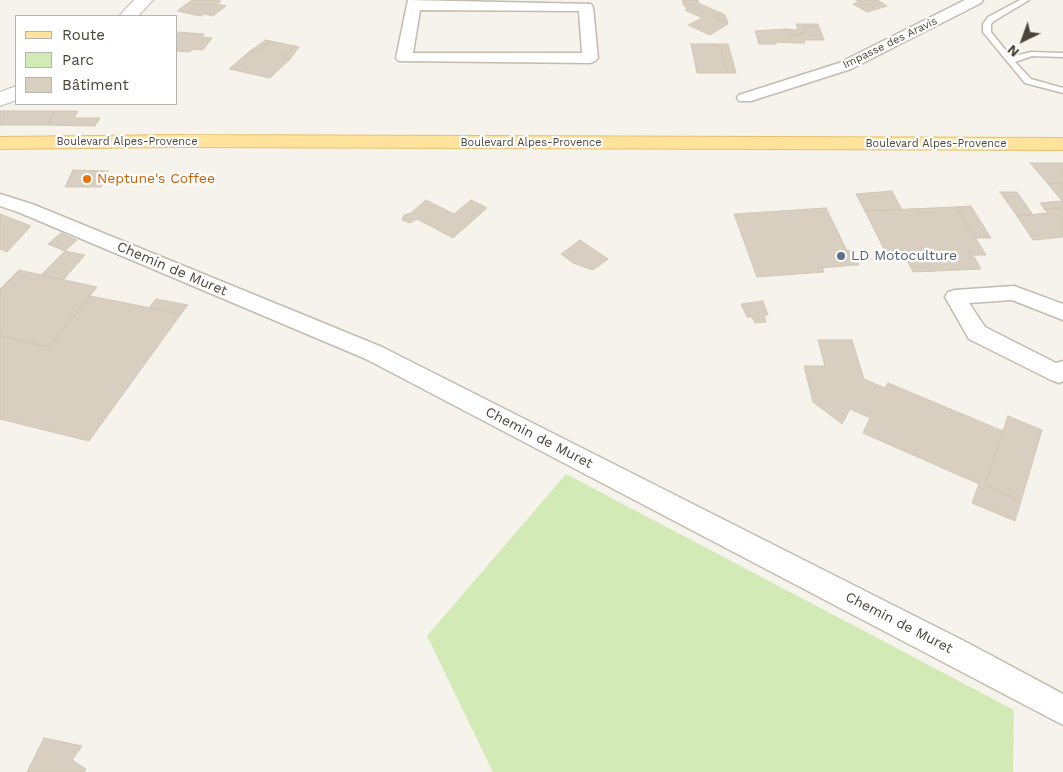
<!DOCTYPE html>
<meta charset="utf-8">
<style>
body{margin:0}
#map{position:relative;width:1063px;height:772px;overflow:hidden;background:#f6f3ec;font-family:"Work Sans",sans-serif}
canvas{display:block}
.legend{position:absolute;left:15px;top:15px;width:162px;height:90px;box-sizing:border-box;background:#fff;border:1px solid #b7b4b0;margin:0;padding:6px 9px;list-style:none;font-size:15px;color:#4b4439}
.legend li{display:flex;align-items:center;gap:10px;height:25px}
.legend b{width:25px;border:1px solid #b7b4b0}
.north{position:absolute;left:998px;top:15px;width:50px;height:50px;-webkit-text-stroke:4px #fff;paint-order:stroke;rotate:222deg;font-size:14px;font-weight:700;line-height:20px;text-align:center;color:#4b4439}
.north::after{content:'';display:block;margin:auto;width:18px;height:22px;background:#4b4439;clip-path:polygon(50% 0,100% 100%,50% 72%,0 100%)}
</style>
<div id="map">
<canvas width="1063" height="772"></canvas>
<ul class="legend">
<li><b style="height:6px;background:#ffe39c"></b>Route</li>
<li><b style="height:14px;background:#d2eab5"></b>Parc</li>
<li><b style="height:14px;background:#d8cfc1"></b>Bâtiment</li>
</ul>
<div class="north">N</div>
</div>
<script>
const g = document.querySelector('canvas').getContext('2d');
g.lineJoin = 'round';
function fillPath(path, color) { g.fillStyle = color; g.fill(path, 'evenodd'); }
const shape = rows => new Path2D(rows.map(r => 'M' + r).join(''));
function strokePath(path, color, width, dash) { g.strokeStyle = color; g.lineWidth = width; g.lineCap = dash ? 'butt' : 'round'; g.setLineDash(dash || []); g.stroke(path); }
function label(font, color, halo, rows, align = 'center') {
  g.font = font + ' "Work Sans",sans-serif'; g.lineWidth = 4.5; g.setLineDash([]); g.textBaseline = 'middle'; g.strokeStyle = halo; g.fillStyle = color; for (const [text, x, y, turn = 0] of rows) {
    g.save(); g.translate(x, y); g.rotate((+turn || 0) * Math.PI / 180); g.textAlign = isNaN(turn) ? turn : align; if (halo) g.strokeText(text, 0, 0); g.fillText(text, 0, 0); g.restore();
  }
}
fillPath(shape([
 [566,474,1014,710,1013,772,493,772,427,636]
]), '#d2eab5');
const building = shape([
 [192,0,214,0,221,1,217,4,226,6,213,16,204,14,201,16,177,11,192,0],
 [682,0,698,0,698,3,721,13,714,17,728,24,710,35,688,25,702,18,685,10,688,8,684,6,682,0],
 [856,0,878,0,887,6,867,12,853,4,859,2,856,0],
 [721,13,725,15,728,23,714,17,721,13],
 [796,24,818,24,819,27,804,27,806,33,801,33,802,35,792,35,786,31,785,29,798,30,796,24],
 [804,27,819,27,824,40,804,40,805,43,798,43,776,42,776,44,759,44,755,31,785,29,792,35,802,35,801,33,806,33,804,27],
 [176,32,204,34,202,37,212,38,203,50,192,49,190,52,176,51,176,32],
 [266,40,270,41,257,52,250,51,266,40],
 [270,41,295,46,283,58,290,59,270,78,229,69,250,51,257,52,270,41],
 [691,44,712,44,720,47,727,73,697,73,691,44],
 [712,44,728,44,736,73,727,73,720,47,712,44],
 [295,46,299,47,290,59,283,58,295,46],
 [0,111,55,111,47,125,0,125,0,111],
 [55,111,78,111,74,118,100,118,95,126,47,125,55,111],
 [1030,163,1063,163,1063,183,1048,184,1030,163],
 [73,170,108,171,101,187,65,187,73,170],
 [1063,183,1063,208,1044,209,1040,203,1062,201,1048,184,1063,183],
 [892,191,902,210,865,211,856,194,892,191],
 [1000,192,1017,192,1033,215,1017,216,1000,192],
 [426,200,454,214,471,200,487,208,453,238,417,219,410,223,402,220,404,215,411,213,426,200],
 [971,206,991,238,976,238,956,207,971,206],
 [956,207,986,255,973,255,981,269,913,272,907,260,890,261,865,211,956,207],
 [826,208,854,265,822,268,824,272,757,277,734,214,826,208],
 [1063,208,1063,237,1033,240,1017,216,1048,213,1044,209,1063,208],
 [0,214,31,226,7,252,0,249,0,214],
 [61,233,77,240,65,251,48,244,61,233],
 [580,240,608,259,593,270,573,263,561,254,580,240],
 [852,250,859,265,854,265,846,251,852,250],
 [65,251,85,255,63,280,41,275,65,251],
 [19,270,97,287,49,347,0,336,0,289,19,270],
 [90,296,181,314,89,441,0,419,0,336,49,347,90,296],
 [156,299,188,305,181,314,149,308,156,299],
 [763,301,768,315,764,315,766,322,755,323,752,317,747,317,741,304,763,301],
 [818,340,852,340,864,379,885,388,888,383,1003,431,985,485,1021,501,1015,521,972,503,979,484,863,433,870,418,850,409,842,424,813,402,804,366,825,366,818,340],
 [1008,416,1042,430,1021,501,985,485,1008,416],
 [44,738,82,746,72,760,86,769,84,772,27,772,44,738]
]);
fillPath(building, '#d8cfc1');
strokePath(building, '#d3c7b4', 1);
const service = shape([
 [1020,0,1029,0,994,21,991,24,991,32,1011,57,1031,52,1063,53,1063,57,1032,56,1015,62,1031,79,1063,88,1063,93,1025,83,983,32,983,24,988,17,1020,0]
]);
const minor = shape([
 [408,0,591,4,593,7,598,58,595,61,590,63,399,61,396,58,408,0],
 [420,10,579,11,582,53,413,53,420,10],
 [965,0,983,0,981,3,851,69,751,101,739,101,737,98,739,95,839,63,965,0],
 [0,194,32,204,382,347,968,643,1063,694,1063,725,366,359,18,212,0,206,0,194],
 [1014,286,1063,304,1063,320,1012,300,969,303,985,327,1056,363,1063,361,1063,381,1059,383,1051,380,969,339,945,297,948,292,955,290,1014,286]
]);
const tertiary = shape([
 [134,0,153,0,138,16,119,16,134,0],
 [16,86,16,100,0,106,0,92,16,86]
]);
const primary = shape([
 [181,135,1063,138,1063,150,181,147,0,149,0,137,181,135]
]);
strokePath(service, '#c2bbae', 3);
strokePath(minor, '#c2bbae', 3);
strokePath(tertiary, '#c2bbae', 2);
strokePath(primary, '#e6c16a', 2);
fillPath(service, '#fff');
fillPath(minor, '#fff');
fillPath(tertiary, '#fff');
fillPath(primary, '#ffe39c');
for (const [x, y, r, color] of [
 [87,179,5,"#e8710a"],
 [841,256,5,"#5c6f8a"]
]) { const dot = new Path2D(); dot.arc(x, y, r, 0, 2 * Math.PI); g.fillStyle = color; g.fill(dot); strokePath(dot, '#fff', 2); }
label('11px', '#4b4439', '#fff', [
 ["Impasse des Aravis",890,43,-26],
 ["Boulevard Alpes-Provence",127,142],
 ["Boulevard Alpes-Provence",531,143],
 ["Boulevard Alpes-Provence",936,144]
]);
label('14px', '#c56008', '#fff', [
 ["Neptune's Coffee",97,179]
], 'left');
label('14px', '#4e5e75', '#fff', [
 ["LD Motoculture",851,256]
], 'left');
label('14px', '#4b4439', '#fff', [
 ["Chemin de Muret",172,269,23],
 ["Chemin de Muret",539,438,27],
 ["Chemin de Muret",899,623,27]
]);
</script>
